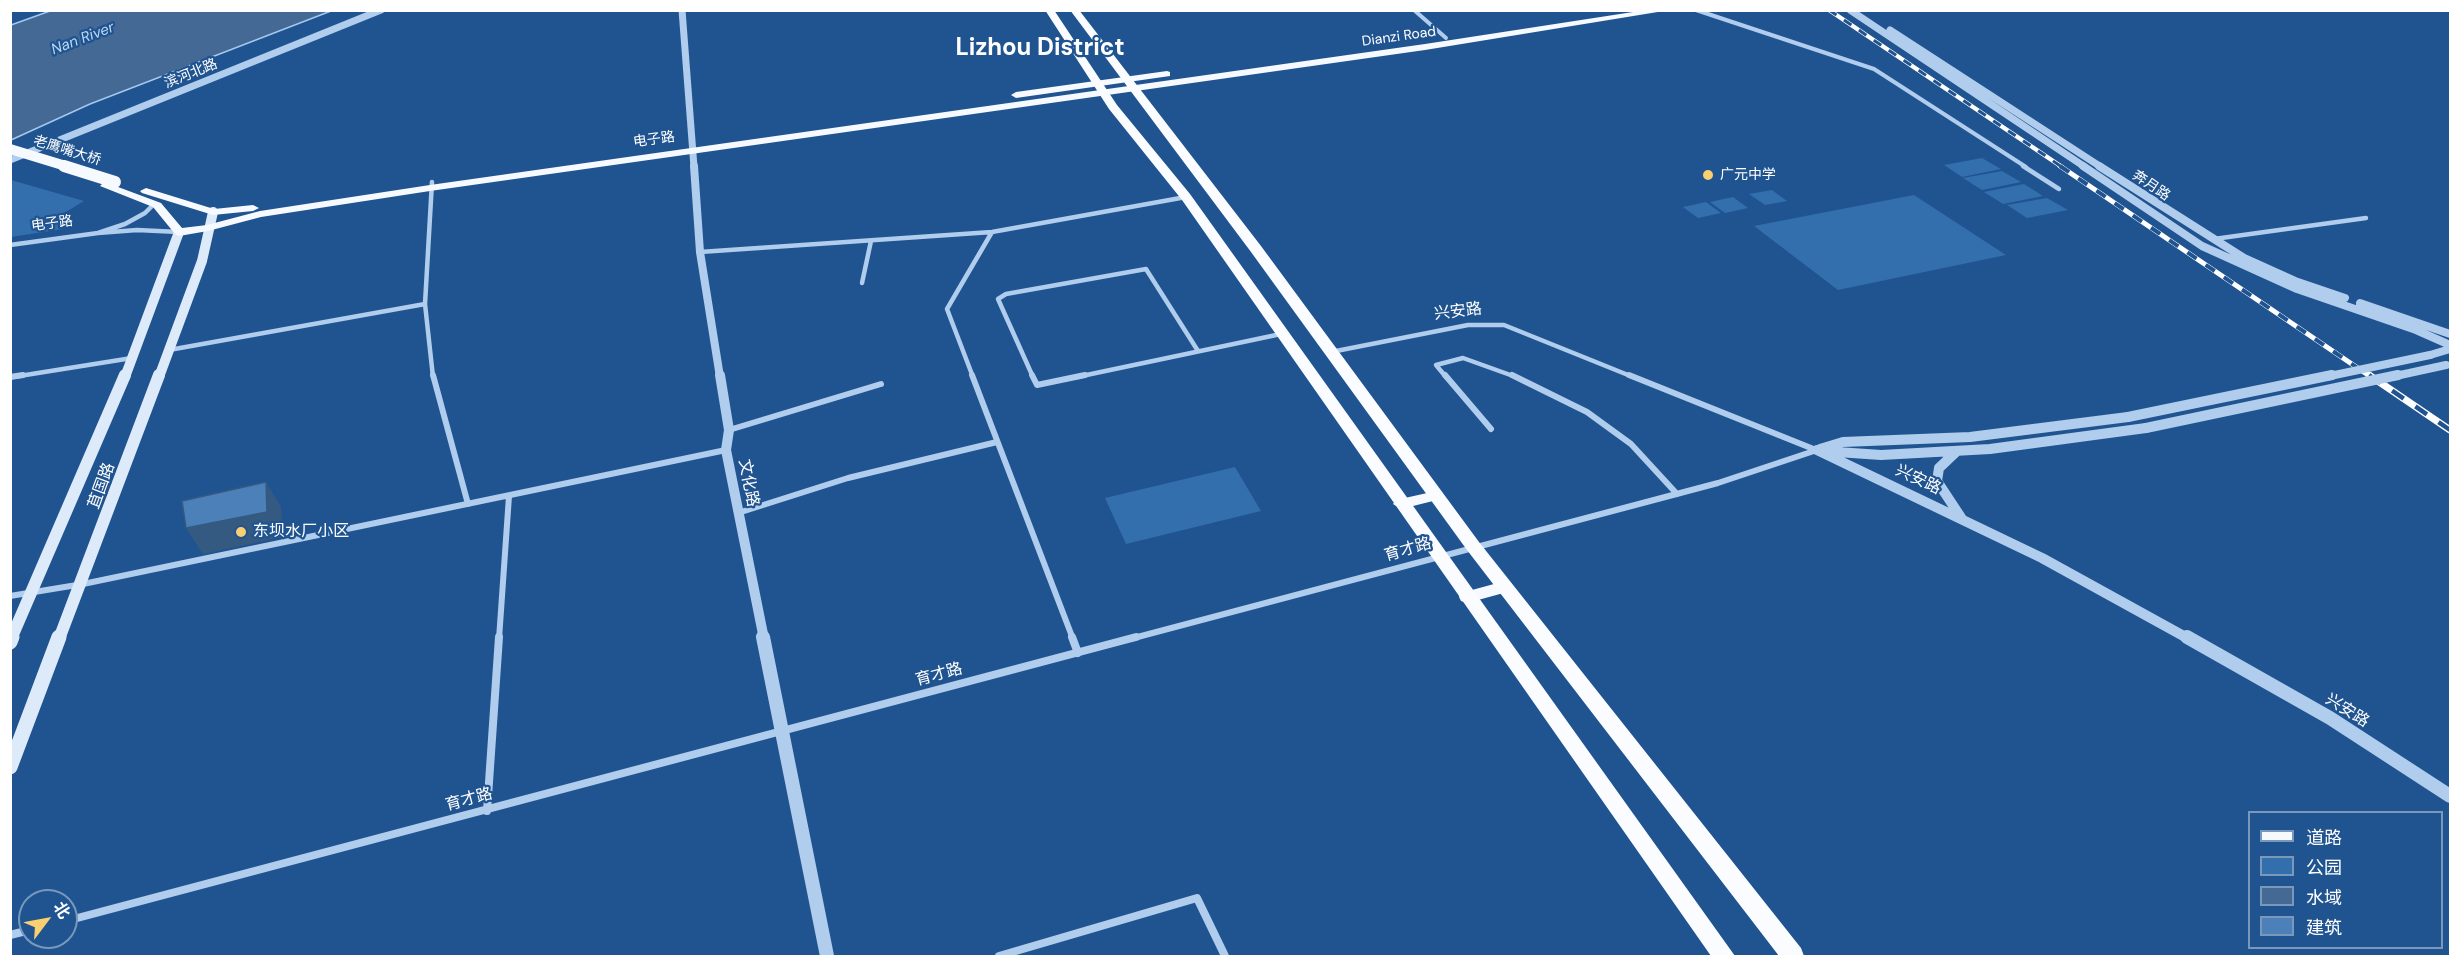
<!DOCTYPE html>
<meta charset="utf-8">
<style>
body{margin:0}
#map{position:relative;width:2461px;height:967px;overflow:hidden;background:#205490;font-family:"DM Sans","Noto Sans SC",sans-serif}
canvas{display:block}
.frame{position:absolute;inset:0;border:12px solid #fff;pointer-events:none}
.legend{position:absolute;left:2248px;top:811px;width:195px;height:138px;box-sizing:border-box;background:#205490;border:2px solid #7998bc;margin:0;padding:8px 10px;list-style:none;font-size:18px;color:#fff}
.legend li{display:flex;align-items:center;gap:12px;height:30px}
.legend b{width:30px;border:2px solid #7998bc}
.north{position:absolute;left:18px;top:889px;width:60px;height:60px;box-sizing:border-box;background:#205490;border:2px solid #7998bc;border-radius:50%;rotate:58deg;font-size:16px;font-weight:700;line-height:24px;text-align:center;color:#fff}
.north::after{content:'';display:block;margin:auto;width:21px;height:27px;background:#facf70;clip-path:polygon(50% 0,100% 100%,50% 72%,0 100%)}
</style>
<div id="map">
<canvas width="2461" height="967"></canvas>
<div class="frame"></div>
<ul class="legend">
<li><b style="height:8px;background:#f6faff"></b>道路</li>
<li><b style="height:16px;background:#336ead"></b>公园</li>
<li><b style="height:16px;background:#446994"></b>水域</li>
<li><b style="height:16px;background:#4c80b8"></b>建筑</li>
</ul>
<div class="north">北</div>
</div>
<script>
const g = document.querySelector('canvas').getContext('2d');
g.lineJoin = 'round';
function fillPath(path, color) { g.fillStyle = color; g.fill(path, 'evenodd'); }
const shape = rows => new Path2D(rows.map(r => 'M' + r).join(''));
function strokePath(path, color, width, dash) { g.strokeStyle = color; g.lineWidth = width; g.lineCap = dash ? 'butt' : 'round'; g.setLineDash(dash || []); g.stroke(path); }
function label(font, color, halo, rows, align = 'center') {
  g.font = font + ' "DM Sans","Noto Sans SC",sans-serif'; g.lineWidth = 4.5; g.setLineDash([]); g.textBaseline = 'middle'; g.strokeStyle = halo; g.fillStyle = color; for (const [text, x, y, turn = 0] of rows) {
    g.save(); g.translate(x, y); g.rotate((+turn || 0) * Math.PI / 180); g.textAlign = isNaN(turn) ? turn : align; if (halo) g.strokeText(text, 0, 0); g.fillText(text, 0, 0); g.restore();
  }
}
fillPath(shape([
 [1982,158,2001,169,1962,177,1944,165],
 [2002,171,2021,182,1982,190,1963,178],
 [11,180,84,201,61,215,63,229,11,237],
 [2024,184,2043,196,2003,204,1984,192],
 [1772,190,1787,201,1765,205,1749,194],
 [1914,195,2006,255,1838,290,1754,226],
 [1733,197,1748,208,1725,213,1710,202],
 [2047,198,2068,210,2027,218,2007,205],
 [1706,202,1721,213,1698,218,1683,207],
 [1235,467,1261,511,1126,544,1105,498]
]), '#336ead');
const water = shape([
 [50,11,50,10,331,11,90,104,11,140,11,25,50,11]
]);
fillPath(water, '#446994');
strokePath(water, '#a4c8ee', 1.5);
strokePath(shape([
 [1414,10,1446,38],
 [1696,10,1874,69,2026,167]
]), '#b0cded', 4);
strokePath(shape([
 [2023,166,2059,189],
 [432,182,425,304,433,377],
 [154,204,145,213,125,224,98,233,137,230,179,232],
 [2214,239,2366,218],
 [10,245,98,233],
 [700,252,992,232,1186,197],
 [862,283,871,241],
 [169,350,425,304],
 [1331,352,1468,325,1504,325,1633,377],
 [13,377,132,358],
 [973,377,947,309,992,232],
 [1033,377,998,299,1006,294,1146,269,1198,351],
 [1077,377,1281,334],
 [1446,377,1436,365,1463,358,1516,377]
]), '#b0cded', 4.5);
strokePath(shape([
 [433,375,468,504],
 [972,375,1073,639],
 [1032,375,1037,385,1085,375],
 [1445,375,1491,429],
 [1512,375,1587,412,1631,444,1677,494],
 [1629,375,1816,450],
 [10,377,23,375],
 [729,430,881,384],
 [738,513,848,478,997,442],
 [10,596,83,584,726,450],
 [499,639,509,496],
 [1130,639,1718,483,1817,450]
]), '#b0cded', 6);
strokePath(shape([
 [1072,637,1078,653],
 [487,811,499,637],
 [66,921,1136,637],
 [10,935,30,930],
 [999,956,1197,898,1225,956]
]), '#b0cded', 8);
strokePath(shape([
 [682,10,694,167],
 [1850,10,2085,167],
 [1890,30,2101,167],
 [10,160,381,10]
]), '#b0cded', 7);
strokePath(shape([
 [694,166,700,252,720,377],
 [2083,166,2202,246,2297,289,2416,330,2450,345],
 [2099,166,2244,258,2295,281,2345,298],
 [2360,303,2450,334],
 [2430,355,2450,349]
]), '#b0cded', 8);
strokePath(shape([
 [720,375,729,430,726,450,764,639],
 [1820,449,1843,442,1970,437,2128,417],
 [1817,450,2042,558,2189,639],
 [1823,451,1881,455,1990,449,2146,428],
 [1957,451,1939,468,1937,481,1962,519]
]), '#b0cded', 10);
strokePath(shape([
 [763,637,827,956],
 [2187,637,2330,718,2450,796]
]), '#b0cded', 14);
strokePath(shape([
 [125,377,179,232],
 [159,377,202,261,213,212]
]), '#dceafa', 10);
strokePath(shape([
 [11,639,125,375],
 [59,639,159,375]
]), '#dceafa', 12);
strokePath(shape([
 [10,642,12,637],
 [10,767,59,637]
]), '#dceafa', 15);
fillPath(shape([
 [1646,10,1670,10,1425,50,430,191,261,217,208,231,179,236,175,234,153,207,100,186,102,184,110,184,161,203,182,228,207,225,260,211,430,185,1425,44,1646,10],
 [1167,71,1170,72,1170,76,1016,98,1011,95,1016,92,1167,71],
 [146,188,214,209,253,205,259,208,253,211,213,215,142,193,140,191,146,188],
 [1436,491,1441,493,1444,496,1441,499,1401,509,1393,504,1396,500,1436,491],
 [1505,581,1511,583,1513,587,1511,591,1467,603,1461,601,1459,597,1461,593,1505,581]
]), '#f6faff');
fillPath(shape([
 [1045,10,1054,10,1117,105,1190,194,1735,956,1711,956,1182,200,1109,109,1045,10],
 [1070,10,1079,10,1261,246,1479,542,1801,948,1804,956,1779,956,1467,550,1251,252,1070,10]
]), '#fafcff');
const railFar2 = shape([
 [1829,10,2062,167]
]);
const railFar1 = shape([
 [2060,166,2371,377]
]);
const rail = shape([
 [2369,375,2450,430]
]);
strokePath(railFar2, '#fff', 4.5);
strokePath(railFar1, '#fff', 5);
strokePath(rail, '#fff', 7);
strokePath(railFar2, '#205490', 3, [9]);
strokePath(railFar1, '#205490', 4, [11]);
strokePath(rail, '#205490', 4.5, [14]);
strokePath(shape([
 [2325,377,2430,355],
 [2391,377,2446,365]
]), '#b0cded', 8);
strokePath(shape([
 [2128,417,2332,375],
 [2146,428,2398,375]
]), '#b0cded', 10);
strokePath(shape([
 [10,149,69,167]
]), '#f6faff', 10);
strokePath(shape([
 [64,166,115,182]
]), '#f6faff', 12);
fillPath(shape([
 [266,482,281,507,283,537,203,554,186,528]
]), '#355a81');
const building = shape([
 [266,482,267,512,186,528,182,501,266,482]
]);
fillPath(building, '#4c80b8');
strokePath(building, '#355a81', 1.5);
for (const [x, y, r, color] of [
 [1708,175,6,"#facf70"],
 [241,532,6,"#facf70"]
]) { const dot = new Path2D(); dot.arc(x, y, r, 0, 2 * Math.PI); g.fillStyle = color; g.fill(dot); strokePath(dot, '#205490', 2); }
label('14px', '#fff', '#205490', [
 ["Dianzi Road",1399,37,-8],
 ["滨河北路",191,74,-22],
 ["电子路",654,140,-8],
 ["老鹰嘴大桥",67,151,17],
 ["奔月路",2151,186,34],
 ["电子路",52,224,-8]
]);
label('14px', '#fff', '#205490', [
 ["广元中学",1720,175]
], 'left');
label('italic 15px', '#bcd7f4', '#205490', [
 ["Nan River",83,39,-21]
]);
label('16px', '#fff', '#205490', [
 ["兴安路",1458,312,-7],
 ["兴安路",1918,480,25],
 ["文化路",748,483,79],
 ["苴国路",102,486,-70],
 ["育才路",1408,550,-16],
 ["育才路",939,675,-15],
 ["兴安路",2347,711,32],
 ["育才路",469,800,-15]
]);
label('16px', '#fff', '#205490', [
 ["东坝水厂小区",253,532]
], 'left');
label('bold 24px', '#fff', '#205490', [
 ["Lizhou District",1040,49]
]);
</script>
